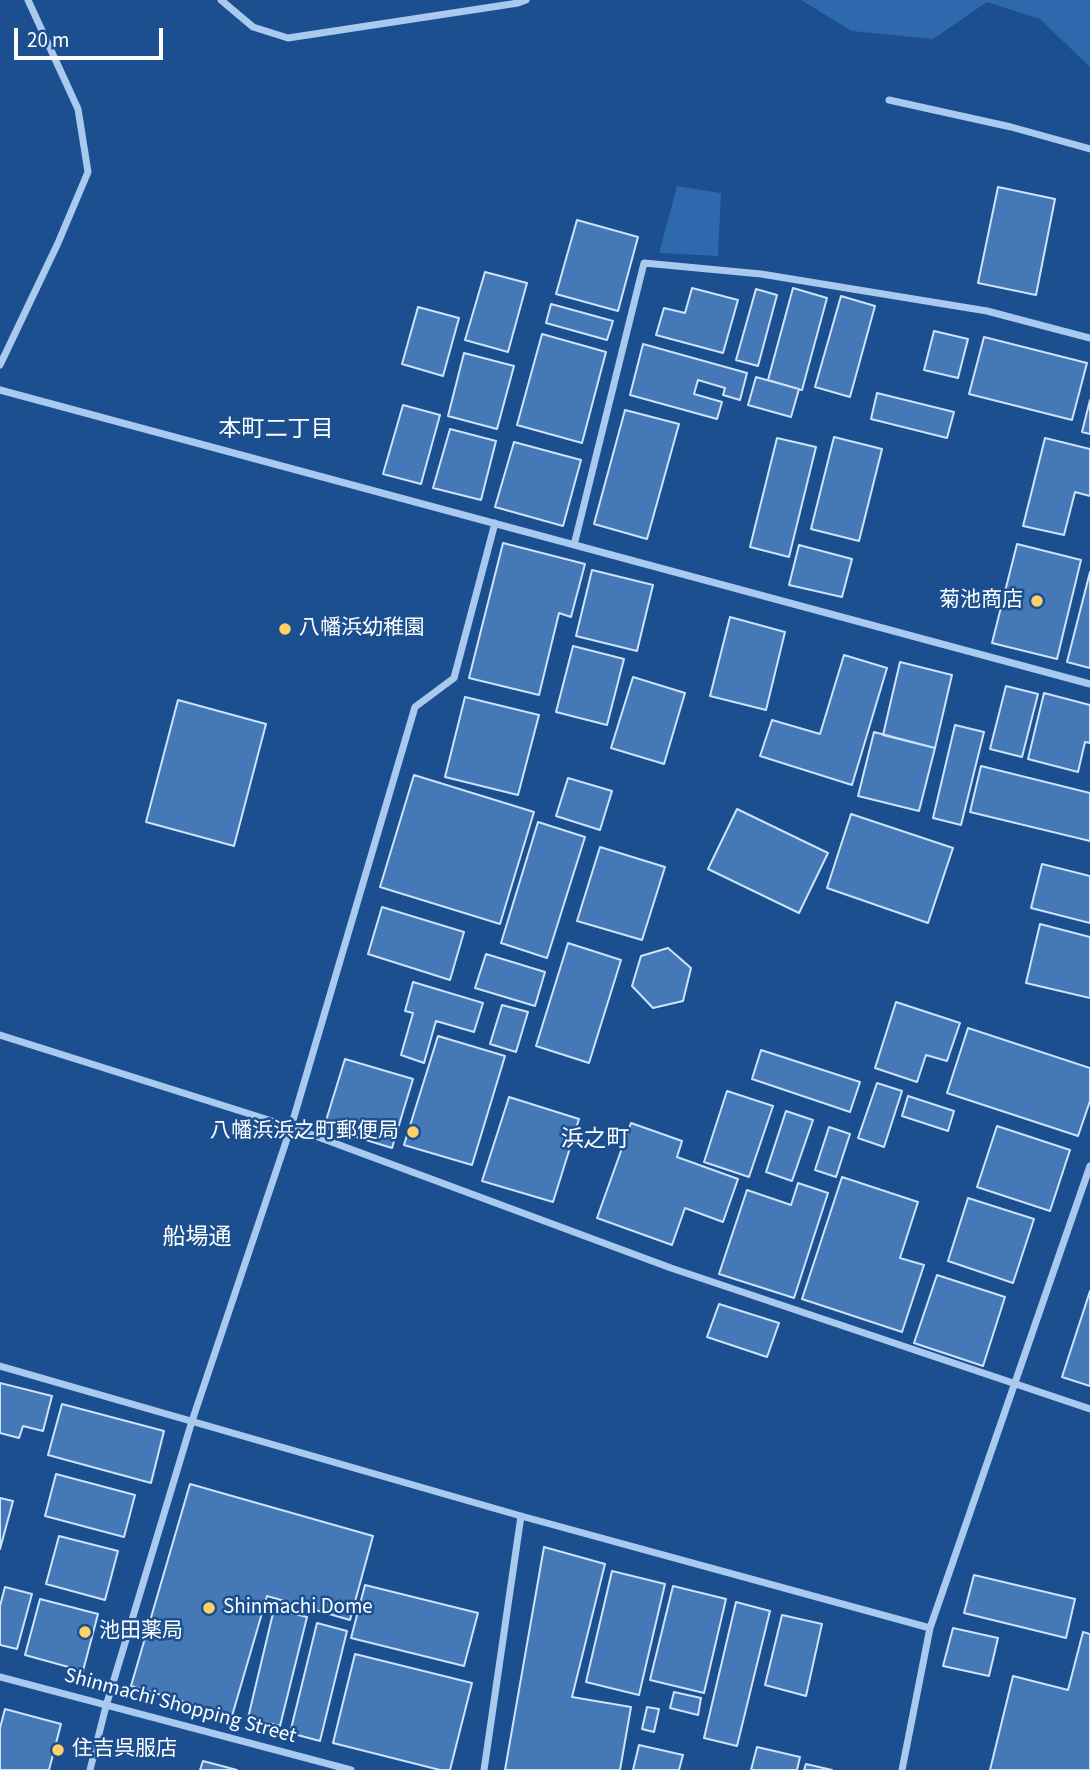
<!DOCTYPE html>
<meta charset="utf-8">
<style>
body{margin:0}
#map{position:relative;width:1090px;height:1770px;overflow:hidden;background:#1b4f8f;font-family:"Source Sans 3",sans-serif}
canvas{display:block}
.scale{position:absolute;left:14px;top:28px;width:149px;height:32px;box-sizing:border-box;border:4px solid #fff;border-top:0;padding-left:9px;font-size:21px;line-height:24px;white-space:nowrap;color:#fff;-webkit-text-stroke:5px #1b4f8f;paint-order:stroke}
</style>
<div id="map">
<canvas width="1090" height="1770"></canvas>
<div class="scale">20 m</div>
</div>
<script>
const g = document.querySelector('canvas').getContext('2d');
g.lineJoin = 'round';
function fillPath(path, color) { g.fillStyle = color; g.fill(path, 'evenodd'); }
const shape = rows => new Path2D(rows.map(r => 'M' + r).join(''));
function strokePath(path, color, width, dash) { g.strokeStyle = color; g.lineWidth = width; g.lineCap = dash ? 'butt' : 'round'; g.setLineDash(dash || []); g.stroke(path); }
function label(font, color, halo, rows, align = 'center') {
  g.font = font + ' "Source Sans 3","Noto Sans JP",sans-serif'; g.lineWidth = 5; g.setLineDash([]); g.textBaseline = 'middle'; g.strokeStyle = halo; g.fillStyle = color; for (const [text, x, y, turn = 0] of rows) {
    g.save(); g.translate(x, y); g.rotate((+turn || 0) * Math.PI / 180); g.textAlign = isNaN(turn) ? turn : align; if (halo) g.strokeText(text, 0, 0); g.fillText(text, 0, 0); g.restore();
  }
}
fillPath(shape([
 [801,0,1090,0,1090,67,1040,19,987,2,933,39,852,31],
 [677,186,721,193,718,256,659,253]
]), '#2e69ad');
const building = shape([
 [998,187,1055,199,1036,295,978,283,998,187],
 [577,220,638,237,618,311,556,294,577,220],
 [485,272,527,283,508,352,465,340,485,272],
 [692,288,738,300,723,353,656,335,664,308,685,313,692,288],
 [793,288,827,298,802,390,768,380,793,288],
 [756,289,777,295,758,366,736,360,756,289],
 [841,296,875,306,850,397,815,387,841,296],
 [551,304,613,321,607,340,546,323,551,304],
 [418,307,459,318,443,376,402,364,418,307],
 [934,331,968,339,958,378,924,370,934,331],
 [542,334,606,352,582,443,517,425,542,334],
 [984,337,1087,363,1072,420,969,394,984,337],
 [643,344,747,373,740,400,723,395,725,388,698,380,694,394,722,402,717,419,630,395,643,344],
 [464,353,514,366,497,429,448,416,464,353],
 [756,377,799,389,791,417,748,405,756,377],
 [877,393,954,412,947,438,871,419,877,393],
 [1090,400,1090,434,1082,432,1090,400],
 [403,405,440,415,421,484,383,474,403,405],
 [625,410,679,424,647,539,594,524,625,410],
 [450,429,496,441,481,500,433,488,450,429],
 [834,437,882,449,859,541,811,529,834,437],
 [777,438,816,447,789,557,750,547,777,438],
 [1045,438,1090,449,1090,496,1075,492,1064,535,1023,526,1045,438],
 [514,442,581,460,563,526,495,507,514,442],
 [503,543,585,564,571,617,559,613,539,695,469,678,503,543],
 [1017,544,1081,560,1057,659,992,643,1017,544],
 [799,545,852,559,842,597,789,585,799,545],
 [592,570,653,585,637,651,576,636,592,570],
 [1090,572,1090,668,1067,662,1090,572],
 [730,617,785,632,766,710,710,696,730,617],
 [573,646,624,659,607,725,556,712,573,646],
 [844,655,887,668,852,785,760,756,772,720,820,734,844,655],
 [900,662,952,675,935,748,883,735,900,662],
 [633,677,685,693,664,764,611,748,633,677],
 [1006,686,1038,694,1022,757,990,749,1006,686],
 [1044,693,1090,705,1090,743,1085,742,1078,772,1028,759,1044,693],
 [465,697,539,715,518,795,445,777,465,697],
 [178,700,266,724,234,846,146,822,178,700],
 [955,725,984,732,961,825,933,818,955,725],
 [874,732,935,748,919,811,858,796,874,732],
 [981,766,1090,793,1090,841,970,812,981,766],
 [414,775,534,812,500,924,380,887,414,775],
 [568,778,612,791,600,830,556,816,568,778],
 [737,809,828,853,799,913,708,869,737,809],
 [851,814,953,848,928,923,827,888,851,814],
 [538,822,585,837,547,958,501,943,538,822],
 [600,847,665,867,642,940,577,921,600,847],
 [1042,864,1090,876,1090,923,1031,908,1042,864],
 [382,907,464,932,450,980,368,954,382,907],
 [1040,924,1090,937,1090,998,1026,983,1040,924],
 [568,943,621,960,589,1063,536,1046,568,943],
 [668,948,691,968,683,1001,653,1008,632,986,641,956,668,948],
 [486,954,545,972,535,1006,475,988,486,954],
 [413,982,483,1003,474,1032,436,1021,424,1063,401,1055,413,1013,405,1011,413,982],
 [896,1002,960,1023,947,1061,926,1055,917,1082,875,1068,896,1002],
 [502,1005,528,1012,516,1052,490,1044,502,1005],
 [968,1028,1090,1068,1090,1101,1078,1136,947,1093,968,1028],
 [438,1036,505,1056,472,1165,404,1145,438,1036],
 [761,1050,860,1082,850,1112,752,1079,761,1050],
 [345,1059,413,1079,392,1148,324,1127,345,1059],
 [877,1083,902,1091,884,1147,858,1138,877,1083],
 [727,1091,773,1106,749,1177,704,1162,727,1091],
 [908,1096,954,1111,948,1131,902,1116,908,1096],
 [509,1097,579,1119,553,1202,482,1181,509,1097],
 [786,1111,813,1120,792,1181,766,1172,786,1111],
 [631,1123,682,1141,677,1157,738,1179,723,1222,685,1208,672,1245,597,1218,631,1123],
 [997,1126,1070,1150,1050,1211,977,1187,997,1126],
 [829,1127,850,1134,836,1177,815,1170,829,1127],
 [842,1177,918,1202,900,1258,924,1265,902,1332,802,1299,842,1177],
 [798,1183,828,1193,794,1298,719,1274,747,1190,791,1205,798,1183],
 [968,1198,1034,1219,1013,1283,948,1261,968,1198],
 [937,1275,1005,1297,983,1366,914,1343,937,1275],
 [1090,1291,1090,1386,1062,1377,1090,1291],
 [719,1304,779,1323,767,1357,707,1337,719,1304],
 [0,1383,52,1396,43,1431,23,1426,19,1438,0,1433,0,1383],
 [62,1404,164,1431,151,1483,48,1455,62,1404],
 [56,1474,135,1495,124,1537,45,1516,56,1474],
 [190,1484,373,1536,350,1620,267,1596,232,1716,131,1686,190,1484],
 [0,1498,13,1501,0,1549,0,1498],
 [59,1536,118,1551,105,1600,46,1584,59,1536],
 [544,1547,605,1564,572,1697,631,1707,620,1770,505,1770,544,1547],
 [612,1571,665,1584,639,1695,586,1682,612,1571],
 [974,1575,1075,1599,1066,1638,964,1613,974,1575],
 [365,1585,478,1613,464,1666,351,1638,365,1585],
 [673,1586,726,1599,704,1693,650,1680,673,1586],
 [5,1587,32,1594,17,1649,0,1645,0,1606,5,1587],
 [40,1599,98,1614,83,1671,25,1655,40,1599],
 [736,1602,770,1611,737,1746,704,1738,736,1602],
 [274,1609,307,1617,280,1726,248,1718,274,1609],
 [782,1615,822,1624,806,1696,765,1685,782,1615],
 [317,1623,347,1631,320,1741,290,1733,317,1623],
 [953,1628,998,1638,989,1676,943,1666,953,1628],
 [1083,1632,1090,1634,1090,1770,990,1770,1013,1676,1068,1690,1083,1632],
 [355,1654,472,1683,450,1770,440,1770,333,1743,355,1654],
 [674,1692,701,1698,698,1715,670,1708,674,1692],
 [647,1707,659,1709,654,1732,642,1729,647,1707],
 [5,1709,61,1724,49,1770,0,1770,0,1728,5,1709],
 [639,1745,683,1755,679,1770,633,1770,639,1745],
 [757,1747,800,1757,797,1770,751,1770,757,1747],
 [203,1761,237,1770,200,1770,203,1761],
 [806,1764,832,1770,804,1770,806,1764]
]);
fillPath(building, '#4478b7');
strokePath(building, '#cfe3fa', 2);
strokePath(shape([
 [221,0,253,27,288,38,518,3,526,0],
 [889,100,1011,127,1090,149],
 [0,365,58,243,88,172,78,109,28,0],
 [0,390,1090,684],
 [574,545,644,263,761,274,987,311,1090,338],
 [0,1035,291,1127,671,1268,1090,1409],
 [0,1366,521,1516,930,1628],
 [0,1677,351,1770],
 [90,1770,106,1706,192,1421,291,1127,415,707,454,678,495,523],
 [484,1770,521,1516],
 [902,1770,930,1628,1090,1166]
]), '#a9c9ee', 7);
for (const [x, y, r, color] of [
 [1037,601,7,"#ffd166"],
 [285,629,7,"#ffd166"],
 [413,1132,7,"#ffd166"],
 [209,1608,7,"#ffd166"],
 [85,1632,7,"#ffd166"],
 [58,1750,7,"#ffd166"]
]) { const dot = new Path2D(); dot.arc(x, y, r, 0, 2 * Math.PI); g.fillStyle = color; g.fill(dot); strokePath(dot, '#1b4f8f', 2.5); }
label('21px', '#fff', '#1b4f8f', [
 ["菊池商店",1023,601,"right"],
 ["八幡浜幼稚園",299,629],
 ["八幡浜浜之町郵便局",399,1132,"right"],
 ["Shinmachi Dome",223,1608],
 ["池田薬局",99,1632],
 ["住吉呉服店",72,1750]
], 'left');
label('21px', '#fff', '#1b4f8f', [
 ["Shinmachi Shopping Street",180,1707,15]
]);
label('23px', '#fff', '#1b4f8f', [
 ["本町二丁目",276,431],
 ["浜之町",595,1141],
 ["船場通",197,1239]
]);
</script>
